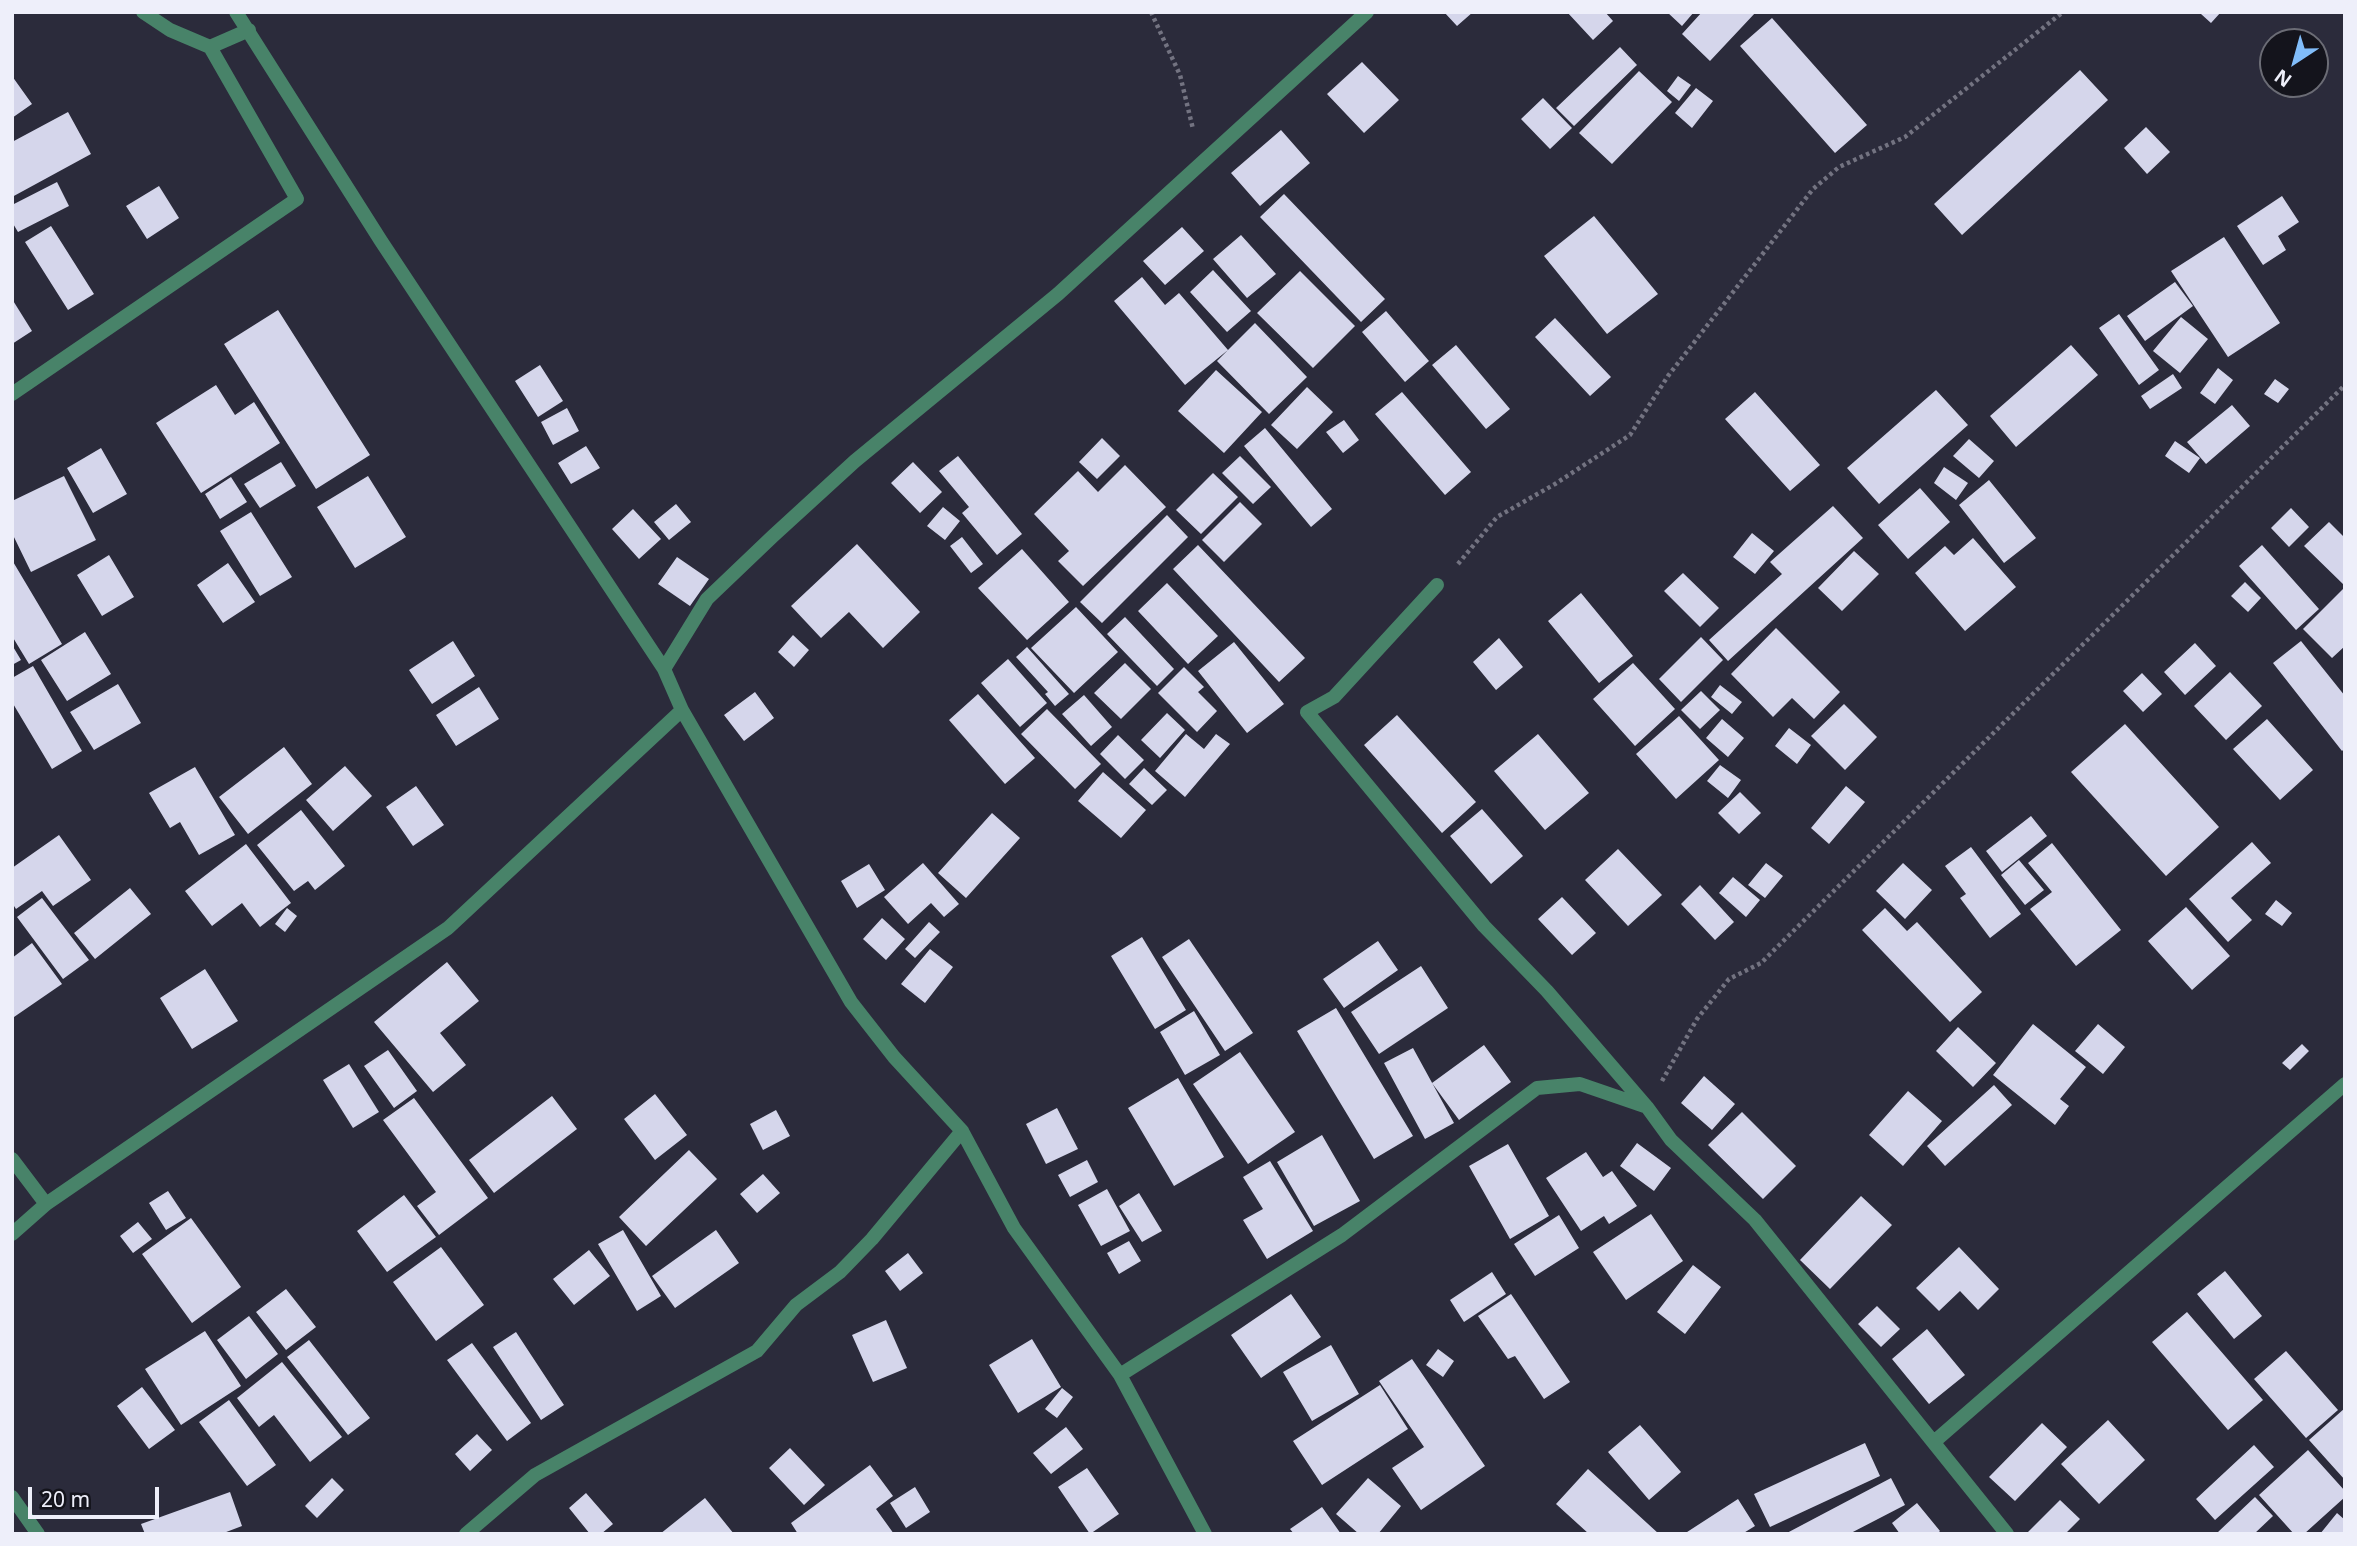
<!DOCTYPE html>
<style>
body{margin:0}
#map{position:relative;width:2357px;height:1546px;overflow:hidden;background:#2b2b3b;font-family:"Noto Sans",sans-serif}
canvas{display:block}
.frame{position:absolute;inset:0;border:14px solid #eeeffa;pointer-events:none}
.north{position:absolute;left:2259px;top:28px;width:70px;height:70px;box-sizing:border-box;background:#14141c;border:2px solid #6b6c75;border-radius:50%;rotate:216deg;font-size:19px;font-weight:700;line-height:28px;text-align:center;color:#eeeffa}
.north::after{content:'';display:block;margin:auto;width:24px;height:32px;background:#81bdfa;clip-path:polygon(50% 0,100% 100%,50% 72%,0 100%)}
.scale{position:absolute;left:28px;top:1487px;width:131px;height:32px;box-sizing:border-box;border:4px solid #eeeffa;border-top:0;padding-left:9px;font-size:21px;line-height:24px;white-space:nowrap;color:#eeeffa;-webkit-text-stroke:5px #14141c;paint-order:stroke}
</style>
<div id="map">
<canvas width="2357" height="1546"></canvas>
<div class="frame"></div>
<div class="north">N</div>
<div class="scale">20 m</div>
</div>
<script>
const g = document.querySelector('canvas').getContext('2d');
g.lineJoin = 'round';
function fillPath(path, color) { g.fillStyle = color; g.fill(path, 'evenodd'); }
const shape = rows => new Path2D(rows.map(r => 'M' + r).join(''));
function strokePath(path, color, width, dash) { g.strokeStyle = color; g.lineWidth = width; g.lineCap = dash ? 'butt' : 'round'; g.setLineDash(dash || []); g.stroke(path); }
fillPath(shape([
 [1444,12,1473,12,1457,26],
 [1567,12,1605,12,1613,21,1593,40],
 [1667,12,1694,12,1682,26],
 [1702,12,1756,12,1710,61,1682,34],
 [2202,12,2221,12,2211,23,2201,14],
 [1772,18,1867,125,1835,153,1740,46],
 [1620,47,1637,65,1574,126,1556,108],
 [1362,62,1399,100,1364,133,1327,94],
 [2080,70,2108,100,1962,235,1934,204],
 [1639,71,1672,102,1612,164,1579,133],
 [12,76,32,104,12,118],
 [1678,76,1691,85,1679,101,1667,91],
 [1696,88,1713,101,1692,128,1675,113],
 [1543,98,1572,128,1550,149,1521,119],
 [68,112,91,154,12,197,12,142],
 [2146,127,2170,152,2147,174,2124,148],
 [1281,130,1310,163,1260,206,1231,173],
 [57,182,69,206,18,232,12,222,12,205],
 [159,186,179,218,147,239,126,206],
 [1284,194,1385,299,1361,322,1260,217],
 [2282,196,2299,222,2278,236,2286,250,2263,265,2237,226],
 [1594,216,1658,294,1607,334,1544,256],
 [51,226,94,294,68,310,25,242],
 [1182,227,1204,251,1165,285,1143,261],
 [1241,235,1276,274,1247,298,1213,259],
 [2224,237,2280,323,2228,357,2171,271],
 [1213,270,1251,311,1227,332,1190,292],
 [1300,271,1355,326,1313,368,1257,313],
 [1142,277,1165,305,1179,293,1228,350,1185,385,1114,301],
 [2175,282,2193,306,2145,341,2127,316],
 [12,299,32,331,12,344],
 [278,310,370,455,316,489,224,344],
 [1386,311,1429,361,1405,382,1362,332],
 [2119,314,2159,370,2139,385,2099,328],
 [2181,317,2208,339,2180,373,2153,351],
 [1555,318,1611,377,1590,396,1535,337],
 [1255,323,1307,377,1269,414,1217,361],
 [1456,345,1510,409,1486,429,1432,365],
 [2071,345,2098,375,2016,447,1990,416],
 [540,365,563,401,538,417,515,381],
 [2218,368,2233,380,2215,404,2200,393],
 [1216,370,1262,412,1224,453,1178,411],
 [2173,374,2182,388,2150,409,2141,396],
 [2275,379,2289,389,2278,403,2264,394],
 [216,385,235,415,254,402,280,443,201,493,156,423],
 [1307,387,1333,412,1297,449,1271,425],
 [1936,390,1968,425,1879,504,1847,468],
 [1402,392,1471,472,1445,495,1375,414],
 [1755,392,1820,465,1790,491,1725,419],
 [2232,405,2250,426,2206,464,2187,442],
 [567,408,579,431,553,445,541,422],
 [1344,420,1359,440,1343,453,1326,432],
 [1265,428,1332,509,1311,527,1244,446],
 [1102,438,1120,456,1097,479,1079,462],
 [1969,439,1994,461,1979,478,1953,456],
 [2175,441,2200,458,2189,473,2165,456],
 [586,446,600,468,571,484,558,463],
 [101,448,127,494,93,513,67,468],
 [958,456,1022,534,997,555,962,513,969,507,939,471],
 [1240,456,1271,487,1253,504,1222,473],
 [281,462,296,486,260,508,244,484],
 [913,462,942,492,920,513,891,483],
 [1125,465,1166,507,1083,586,1058,561,1069,551,1034,514,1078,471,1098,492],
 [1944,467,1968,483,1956,500,1934,483],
 [1213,473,1238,497,1201,534,1176,510],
 [64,476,96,540,31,572,12,533,12,501],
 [368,476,406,537,355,568,317,507],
 [231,477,247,502,220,519,205,494],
 [1989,480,2036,538,2004,563,1959,505],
 [1920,488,1950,522,1908,559,1878,525],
 [1240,502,1262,524,1224,562,1202,540],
 [676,504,691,522,669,540,654,522],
 [1833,506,1863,538,1728,661,1709,640,1782,574,1770,562],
 [943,507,960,521,945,540,927,526],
 [2291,508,2309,527,2289,547,2271,528],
 [633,509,661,539,639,559,612,529],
 [251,512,292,577,260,596,220,531],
 [1167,515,1188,537,1102,623,1080,602],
 [2329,522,2345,538,2345,586,2304,546],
 [1752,533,1774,551,1755,574,1733,557],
 [962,537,983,564,971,573,950,546],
 [1973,538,2016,587,1965,631,1915,573,1945,546,1954,555],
 [857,544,920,612,883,648,849,612,821,638,791,606],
 [1198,545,1305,658,1279,682,1173,569],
 [2262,545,2319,609,2296,630,2239,566],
 [1022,549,1069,602,1027,640,978,588],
 [1854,551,1879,574,1842,611,1818,588],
 [109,555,134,597,102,616,77,575],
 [677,557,709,579,690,606,658,584],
 [12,560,62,644,29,664,12,636],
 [228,563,255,602,223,623,197,585],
 [1683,573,1719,608,1700,627,1664,591],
 [2245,582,2261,598,2248,612,2231,596],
 [1167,583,1218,636,1188,664,1138,611],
 [2345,587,2345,646,2332,658,2303,629],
 [1581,593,1633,656,1599,683,1548,621],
 [1076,607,1118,652,1074,693,1031,648],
 [1125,617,1174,669,1157,686,1107,634],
 [1776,628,1840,692,1814,719,1792,698,1773,717,1731,674],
 [85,632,111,674,67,701,41,660],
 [793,635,809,650,794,667,778,652],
 [1701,637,1723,660,1681,702,1659,679],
 [1499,638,1523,667,1496,690,1473,662],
 [453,641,475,676,432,704,409,670],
 [2301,641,2345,696,2345,748,2342,751,2273,663],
 [1234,642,1284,704,1247,733,1198,671],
 [2195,643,2216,666,2185,695,2164,672],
 [12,645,21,660,12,665],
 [1027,647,1069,694,1055,706,1045,694,1048,692,1016,657],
 [1008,659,1047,703,1020,727,981,683],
 [1125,663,1151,689,1121,719,1094,693],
 [1633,663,1675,709,1635,746,1593,699],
 [33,666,82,751,52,769,12,702,12,678],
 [1184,667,1204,687,1198,692,1217,711,1197,732,1158,693],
 [2230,672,2262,706,2226,740,2194,706],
 [2142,673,2162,694,2143,712,2123,691],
 [118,684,141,723,94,750,70,712],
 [1720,685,1742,702,1732,714,1711,697],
 [479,687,499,719,456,746,436,715],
 [1701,691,1720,710,1700,729,1681,710],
 [755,692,774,718,744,741,724,715],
 [978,694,1035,758,1005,784,949,720],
 [1084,695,1112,727,1091,746,1062,714],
 [1844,704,1877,737,1845,770,1811,736],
 [1047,709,1101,764,1075,789,1021,734],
 [1167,713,1185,730,1160,758,1141,740],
 [1397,715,1476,802,1442,833,1364,745],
 [1679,716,1719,760,1676,799,1636,754],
 [1722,719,1744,738,1728,757,1706,738],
 [2267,719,2313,770,2280,800,2233,749],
 [2125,724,2219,827,2166,876,2071,772],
 [1789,728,1811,745,1797,764,1775,746],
 [1186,734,1204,749,1216,734,1230,744,1185,797,1155,771],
 [1538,734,1589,793,1545,830,1494,771],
 [1118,735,1144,760,1125,779,1100,754],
 [284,747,312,784,248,834,219,797],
 [1720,765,1741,780,1728,798,1707,781],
 [345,766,372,796,333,831,306,800],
 [195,767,235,835,199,855,180,822,170,828,149,793],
 [1144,768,1167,790,1152,805,1129,784],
 [1103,772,1146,810,1121,838,1078,801],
 [416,786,444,825,413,846,386,807],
 [1846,786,1865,802,1829,844,1811,828],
 [1740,792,1761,813,1739,834,1718,813],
 [1482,809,1523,856,1491,884,1450,836],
 [301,810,345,866,315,890,308,881,294,891,257,845],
 [992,813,1020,838,966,898,938,873],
 [2031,816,2047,836,2002,872,1986,851],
 [59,835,91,880,53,906,42,891,16,909,12,903,12,868],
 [2252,842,2271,863,2231,898,2252,920,2228,942,2189,899],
 [2052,843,2121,930,2076,966,2030,909,2052,892,2028,863],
 [246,844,291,903,260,927,242,903,212,926,185,891],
 [1971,847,2021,914,1990,938,1960,898,1966,894,1945,866],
 [1618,849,1662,895,1628,926,1585,880],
 [2019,860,2044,890,2025,905,2001,875],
 [923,863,959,904,944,917,931,903,908,924,884,897],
 [1766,863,1783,876,1765,898,1748,885],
 [1903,863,1932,890,1905,919,1876,891],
 [869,864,885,890,857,908,841,881],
 [1733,877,1760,900,1746,917,1719,893],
 [1700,885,1734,922,1715,940,1681,904],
 [130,888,151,914,95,959,74,933],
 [1562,897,1596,933,1572,955,1538,919],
 [42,898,89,960,63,979,17,917],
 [2276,900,2292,913,2282,926,2265,914],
 [2186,907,2230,956,2192,990,2148,941],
 [287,908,297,916,285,932,275,924],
 [1885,908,1907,931,1917,922,1982,992,1950,1022,1862,930],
 [882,918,905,939,886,960,863,939],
 [929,922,940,932,915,958,905,949],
 [1142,937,1186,1010,1155,1029,1111,956],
 [1189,939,1253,1033,1225,1051,1162,957],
 [1378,941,1398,970,1344,1008,1323,979],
 [32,943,62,984,14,1017,12,958],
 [930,949,953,967,925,1003,901,984],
 [447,962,479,1001,440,1033,466,1065,433,1092,374,1022],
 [1421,966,1448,1008,1379,1054,1351,1012],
 [205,969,238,1021,192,1049,160,998],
 [1336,1008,1413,1136,1374,1159,1297,1031],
 [1194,1011,1220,1055,1185,1075,1160,1032],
 [2033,1024,2086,1067,2060,1099,2069,1106,2055,1125,1993,1075],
 [2098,1024,2125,1047,2103,1074,2075,1051],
 [1958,1027,1996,1063,1973,1087,1936,1051],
 [2302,1044,2309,1051,2290,1070,2282,1063],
 [1484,1045,1511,1082,1459,1120,1432,1083],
 [1413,1048,1454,1123,1425,1139,1384,1063],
 [388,1050,417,1091,394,1108,364,1066],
 [1240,1052,1295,1132,1248,1164,1193,1084],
 [349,1064,379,1112,353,1128,323,1080],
 [1704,1076,1735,1104,1712,1130,1681,1103],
 [1178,1078,1224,1157,1174,1186,1128,1108],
 [1994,1085,2012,1105,1945,1166,1927,1146],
 [1908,1091,1942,1121,1903,1166,1869,1135],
 [655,1094,687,1135,655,1160,624,1119],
 [552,1096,577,1129,494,1193,469,1160],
 [414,1098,488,1198,439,1235,417,1206,436,1192,383,1120],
 [1057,1108,1078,1149,1046,1164,1026,1124],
 [776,1110,790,1136,763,1150,750,1124],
 [1742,1112,1796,1166,1763,1199,1708,1145],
 [1322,1135,1360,1201,1314,1226,1277,1162],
 [1637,1143,1671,1168,1654,1191,1620,1166],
 [1508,1144,1549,1216,1510,1239,1469,1166],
 [689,1150,717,1179,646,1246,619,1217],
 [1586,1152,1603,1177,1612,1171,1637,1206,1609,1224,1604,1216,1581,1231,1546,1178],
 [1087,1160,1098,1182,1070,1197,1058,1175],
 [1270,1161,1313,1231,1267,1259,1243,1220,1263,1209,1243,1177],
 [763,1174,780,1193,757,1213,740,1194],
 [1107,1189,1130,1231,1101,1246,1078,1205],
 [168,1191,186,1218,166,1230,149,1203],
 [1139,1193,1162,1231,1142,1242,1119,1206],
 [404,1195,436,1237,387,1272,357,1231],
 [1861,1196,1892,1225,1830,1289,1800,1260],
 [1651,1214,1683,1261,1626,1300,1593,1252],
 [1559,1215,1579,1248,1535,1276,1514,1244],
 [191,1218,241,1287,192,1323,142,1254],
 [138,1222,152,1239,133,1253,120,1236],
 [623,1230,661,1296,637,1311,598,1244],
 [716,1230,739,1263,675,1308,652,1276],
 [1129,1241,1141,1261,1119,1274,1107,1253],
 [441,1247,484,1305,436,1341,393,1282],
 [1959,1247,1999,1289,1978,1310,1960,1291,1939,1311,1916,1288],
 [589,1250,610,1276,574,1305,553,1279],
 [908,1253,923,1273,900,1291,885,1271],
 [1693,1265,1721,1287,1685,1334,1657,1312],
 [2225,1271,2262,1316,2234,1339,2197,1294],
 [1492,1272,1506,1294,1464,1322,1450,1300],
 [286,1289,316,1327,286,1350,256,1312],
 [1291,1294,1321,1337,1261,1378,1231,1335],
 [1511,1294,1570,1382,1544,1399,1515,1356,1508,1359,1478,1316],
 [1877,1306,1900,1329,1881,1347,1858,1324],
 [2187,1312,2263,1400,2228,1430,2152,1342],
 [249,1316,278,1354,246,1379,217,1340],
 [886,1320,907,1368,873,1382,852,1335],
 [1927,1329,1965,1375,1929,1404,1892,1359],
 [205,1331,241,1386,181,1425,145,1369],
 [516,1332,564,1405,541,1420,493,1347],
 [1032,1339,1061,1387,1018,1413,989,1365],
 [309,1340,370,1418,348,1435,287,1357],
 [472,1343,531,1423,507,1441,447,1360],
 [1331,1345,1359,1394,1312,1421,1283,1372],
 [1438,1349,1454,1361,1443,1377,1426,1365],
 [2286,1351,2338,1410,2306,1438,2254,1379],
 [1412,1359,1485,1466,1421,1510,1392,1468,1424,1447,1379,1381],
 [282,1362,342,1437,310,1462,274,1415,259,1427,237,1398],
 [1380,1385,1408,1429,1322,1485,1293,1441],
 [142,1387,175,1430,149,1449,117,1406],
 [1062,1388,1073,1397,1057,1418,1045,1409],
 [229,1400,276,1465,247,1486,199,1422],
 [2345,1408,2345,1480,2309,1440],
 [2108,1420,2145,1460,2099,1504,2061,1464],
 [2042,1423,2067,1447,2015,1501,1989,1477],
 [1640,1425,1681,1472,1649,1500,1608,1452],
 [1066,1427,1083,1449,1051,1474,1033,1453],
 [477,1434,492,1450,470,1471,455,1454],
 [1865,1443,1880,1476,1770,1527,1754,1494],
 [2254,1445,2274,1467,2215,1520,2196,1499],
 [790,1448,825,1485,804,1505,769,1468],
 [2308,1450,2345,1491,2345,1497,2304,1534,2294,1534,2259,1495],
 [870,1465,893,1496,876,1509,894,1534,798,1534,791,1523],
 [1087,1468,1119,1514,1090,1534,1058,1487],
 [1588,1469,1659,1534,1589,1534,1556,1504],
 [332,1478,344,1490,317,1518,305,1506],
 [1368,1478,1401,1506,1378,1534,1359,1534,1336,1514],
 [1891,1478,1905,1505,1849,1534,1785,1534],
 [915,1487,930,1512,906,1528,890,1503],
 [230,1492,242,1526,221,1534,145,1534,141,1524],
 [586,1493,613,1524,601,1534,590,1534,569,1508],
 [2255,1497,2273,1516,2254,1534,2220,1534,2218,1532],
 [705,1498,734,1534,660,1534],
 [1738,1499,1755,1526,1742,1534,1684,1534],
 [2060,1500,2080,1519,2065,1534,2026,1534],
 [1917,1503,1940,1531,1937,1534,1900,1534,1892,1523],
 [1322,1507,1341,1534,1294,1534,1290,1529],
 [2337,1513,2345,1520,2345,1534,2320,1534]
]), '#d5d6eb');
strokePath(shape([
 [1151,12,1180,75,1193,129],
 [1458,564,1497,517,1555,484,1630,435,1668,376,1813,189,1839,167,1905,137,2063,12],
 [1662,1081,1697,1019,1729,979,1761,963,2345,385]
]), '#737381', 4.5, [3.5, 3.5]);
strokePath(shape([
 [143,12,170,30,210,47,249,30],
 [236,12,381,241,664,669,682,710,851,1002,894,1057,962,1131,1014,1228,1120,1375,1205,1534],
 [12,394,297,199,210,47],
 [1437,585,1334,697,1307,712,1484,926,1547,991,1646,1106],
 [664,669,707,599,773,536,855,461,1058,294,1367,12],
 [12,1159,46,1204],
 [12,1234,46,1204,448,928,682,710],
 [1120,1375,1342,1235,1537,1088,1580,1084,1647,1107,1671,1140,1755,1220,2007,1534],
 [1935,1441,2345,1084],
 [12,1497,38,1534],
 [466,1534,535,1475,757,1351,796,1305,840,1272,872,1239,962,1131]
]), '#488369', 14);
</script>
